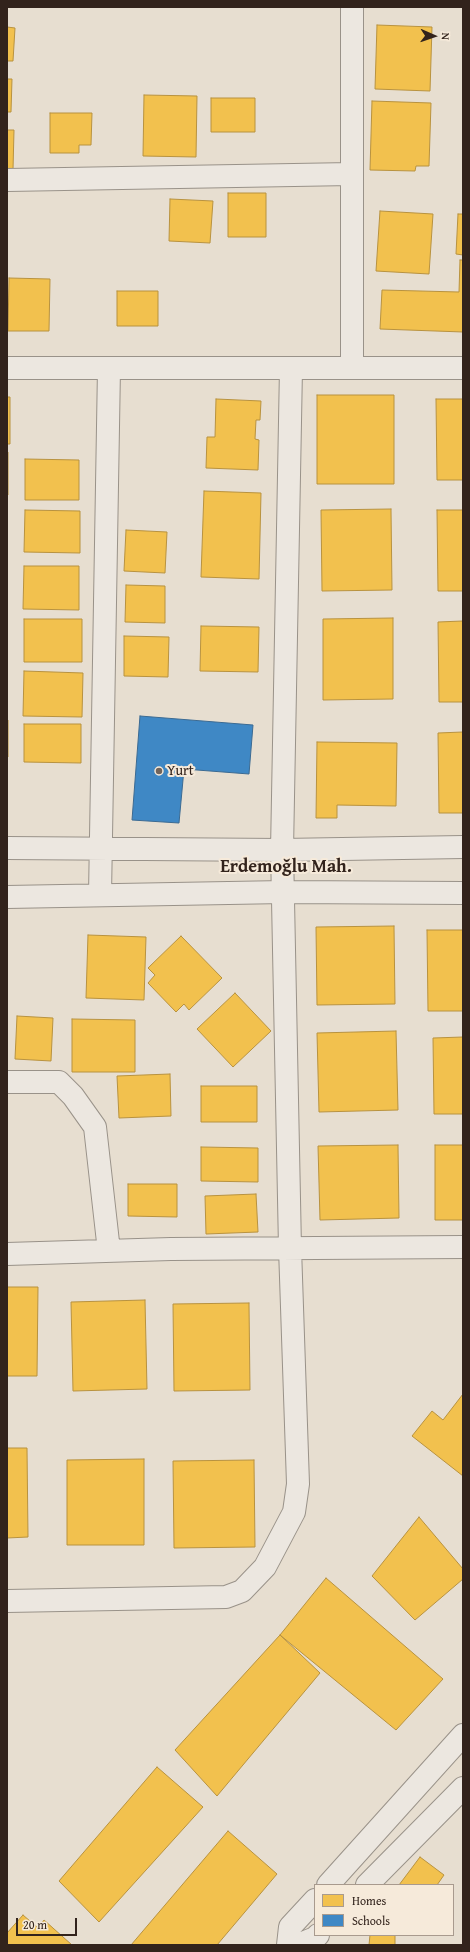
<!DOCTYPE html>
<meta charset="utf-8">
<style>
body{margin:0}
#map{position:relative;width:470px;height:1952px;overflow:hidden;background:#e7ded0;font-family:"Gentium Book Plus",serif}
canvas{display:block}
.frame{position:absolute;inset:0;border:8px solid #32231c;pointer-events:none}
.legend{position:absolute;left:314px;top:1884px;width:140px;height:52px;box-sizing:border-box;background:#f6eada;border:1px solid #a89a8e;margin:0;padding:5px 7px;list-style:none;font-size:12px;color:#32231c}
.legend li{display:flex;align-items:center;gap:8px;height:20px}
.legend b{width:20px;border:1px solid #a89a8e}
.north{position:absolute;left:414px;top:16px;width:40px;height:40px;-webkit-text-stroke:3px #f6eada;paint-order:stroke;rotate:92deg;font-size:11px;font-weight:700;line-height:16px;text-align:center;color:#32231c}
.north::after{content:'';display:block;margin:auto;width:14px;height:18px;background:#32231c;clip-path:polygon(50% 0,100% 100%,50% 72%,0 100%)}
.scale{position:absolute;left:16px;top:1918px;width:61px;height:18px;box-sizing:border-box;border:2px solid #32231c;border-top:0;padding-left:5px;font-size:12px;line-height:14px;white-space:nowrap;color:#32231c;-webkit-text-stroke:3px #f6eada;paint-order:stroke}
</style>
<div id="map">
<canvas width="470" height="1952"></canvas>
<div class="frame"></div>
<ul class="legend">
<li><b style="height:11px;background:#f2c14e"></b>Homes</li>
<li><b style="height:11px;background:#3f88c5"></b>Schools</li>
</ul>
<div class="north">N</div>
<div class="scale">20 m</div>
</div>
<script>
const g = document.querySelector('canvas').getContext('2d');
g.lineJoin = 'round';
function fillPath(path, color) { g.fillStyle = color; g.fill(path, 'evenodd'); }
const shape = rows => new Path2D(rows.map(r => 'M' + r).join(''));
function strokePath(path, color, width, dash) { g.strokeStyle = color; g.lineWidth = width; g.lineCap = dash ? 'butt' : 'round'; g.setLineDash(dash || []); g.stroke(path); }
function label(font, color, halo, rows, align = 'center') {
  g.font = font + ' "Gentium Book Plus",serif'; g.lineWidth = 4; g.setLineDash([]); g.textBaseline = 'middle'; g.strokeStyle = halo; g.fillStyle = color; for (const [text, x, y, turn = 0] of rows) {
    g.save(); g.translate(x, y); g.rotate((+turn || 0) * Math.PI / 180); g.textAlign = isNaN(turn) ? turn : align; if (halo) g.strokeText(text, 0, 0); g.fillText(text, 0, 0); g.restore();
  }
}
const homes = shape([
 [377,25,432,27,430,91,375,89,377,25],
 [7,27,15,28,13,61,7,61,7,27],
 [7,79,12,79,11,112,7,112,7,79],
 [144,95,197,96,196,157,143,156,144,95],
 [211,98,255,98,255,132,211,132,211,98],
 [372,101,431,103,429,166,416,166,415,171,370,170,372,101],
 [50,113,92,113,91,145,79,145,79,153,50,153,50,113],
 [7,130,14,130,13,170,7,170,7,130],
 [228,193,266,193,266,237,228,237,228,193],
 [170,199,213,201,210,243,169,241,170,199],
 [380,211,433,214,429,274,376,271,380,211],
 [458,214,463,214,463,255,456,254,458,214],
 [460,260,463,260,463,332,380,329,382,290,459,292,460,260],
 [9,278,50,279,49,331,8,331,9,278],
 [117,291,158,291,158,326,117,326,117,291],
 [317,395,394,395,394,484,317,484,317,395],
 [7,397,10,397,10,444,7,444,7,397],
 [216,399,261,401,260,420,256,420,255,439,259,440,258,470,206,468,207,437,215,437,216,399],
 [436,399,463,399,463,480,437,480,436,399],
 [7,452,8,452,8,495,7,495,7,452],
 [25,459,79,460,79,500,25,500,25,459],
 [204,491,261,493,259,579,201,577,204,491],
 [391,509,392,590,322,591,321,510,391,509],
 [25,510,80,511,80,553,24,552,25,510],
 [437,510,463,510,463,591,438,591,437,510],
 [126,530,167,532,165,573,124,571,126,530],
 [24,566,79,566,79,610,23,609,24,566],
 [126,585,165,586,165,623,125,622,126,585],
 [393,618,393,699,323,700,323,619,393,618],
 [24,619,82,619,82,662,24,662,24,619],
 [463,621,463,702,439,702,438,622,463,621],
 [201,626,259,627,258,672,200,671,201,626],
 [124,636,169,637,168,677,124,676,124,636],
 [24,671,83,673,82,717,23,716,24,671],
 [7,720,8,720,8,757,7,757,7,720],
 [24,724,81,724,81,763,24,762,24,724],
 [463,732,463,813,439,813,438,733,463,732],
 [317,742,397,743,396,806,337,805,337,818,316,818,317,742],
 [394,926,395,1004,317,1005,316,927,394,926],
 [427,930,463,930,463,1011,428,1011,427,930],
 [88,935,146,937,144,1000,86,998,88,935],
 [181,936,222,978,189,1010,184,1004,176,1012,148,983,155,975,148,968,181,936],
 [235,993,271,1031,233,1067,197,1029,235,993],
 [17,1016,53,1018,51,1061,15,1059,17,1016],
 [72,1019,135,1020,135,1072,72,1072,72,1019],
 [396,1031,398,1110,319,1112,317,1033,396,1031],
 [463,1037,463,1114,434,1114,433,1038,463,1037],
 [170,1074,171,1116,119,1118,117,1076,170,1074],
 [201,1086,257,1086,257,1122,201,1122,201,1086],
 [398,1145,399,1218,320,1220,318,1146,398,1145],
 [435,1145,463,1145,463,1220,435,1220,435,1145],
 [201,1147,258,1148,258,1182,201,1181,201,1147],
 [128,1184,177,1184,177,1217,128,1216,128,1184],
 [256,1194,258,1232,206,1234,205,1196,256,1194],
 [7,1287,38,1287,37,1376,7,1376,7,1287],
 [145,1300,147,1389,73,1391,71,1302,145,1300],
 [249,1303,250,1390,174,1391,173,1304,249,1303],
 [463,1394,463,1476,412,1436,432,1411,443,1420,463,1394],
 [7,1448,27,1448,28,1537,7,1538,7,1448],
 [144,1459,144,1545,67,1545,67,1460,144,1459],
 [254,1460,255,1547,174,1548,173,1461,254,1460],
 [419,1517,463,1569,463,1579,415,1620,372,1576,419,1517],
 [326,1578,443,1679,396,1730,280,1635,326,1578],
 [280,1635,320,1673,217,1796,175,1750,280,1635],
 [157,1767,203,1807,99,1922,59,1881,157,1767],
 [228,1831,277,1874,217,1945,131,1945,228,1831],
 [420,1857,444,1875,437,1885,399,1885,420,1857],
 [23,1915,38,1928,44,1920,72,1945,7,1945,7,1933,23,1915],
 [370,1935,395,1935,395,1945,369,1945,370,1935]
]);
fillPath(homes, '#f2c14e');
strokePath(homes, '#b8923f', 1);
const schools = shape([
 [140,716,253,725,249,774,184,769,179,823,132,820,140,716]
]);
fillPath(schools, '#3f88c5');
strokePath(schools, '#3b6a92', 1);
const minor = shape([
 [352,7,352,368],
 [7,180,351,174],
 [7,368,463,368],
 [7,848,282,850,463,847],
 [100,895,109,368],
 [7,897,284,892,463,893],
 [7,1082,59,1082,73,1096,95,1127,109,1251],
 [7,1254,171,1249,463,1247],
 [7,1601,226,1597,242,1591,265,1567,294,1512,298,1484,290,1248,282,850,291,368],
 [328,1885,463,1735],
 [367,1885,463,1788],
 [288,1945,290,1927,315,1900],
 [298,1945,315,1938,318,1935]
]);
strokePath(minor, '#999289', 24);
strokePath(minor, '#ece7e0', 22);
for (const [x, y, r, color] of [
 [159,771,4,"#71645b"]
]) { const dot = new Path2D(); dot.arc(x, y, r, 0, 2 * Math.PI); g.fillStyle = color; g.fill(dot); strokePath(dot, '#f6eada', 1.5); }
label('14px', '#32231c', '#f6eada', [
 ["Yurt",167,771]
], 'left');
label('bold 18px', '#32231c', '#f6eada', [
 ["Erdemoğlu Mah.",286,867]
]);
</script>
